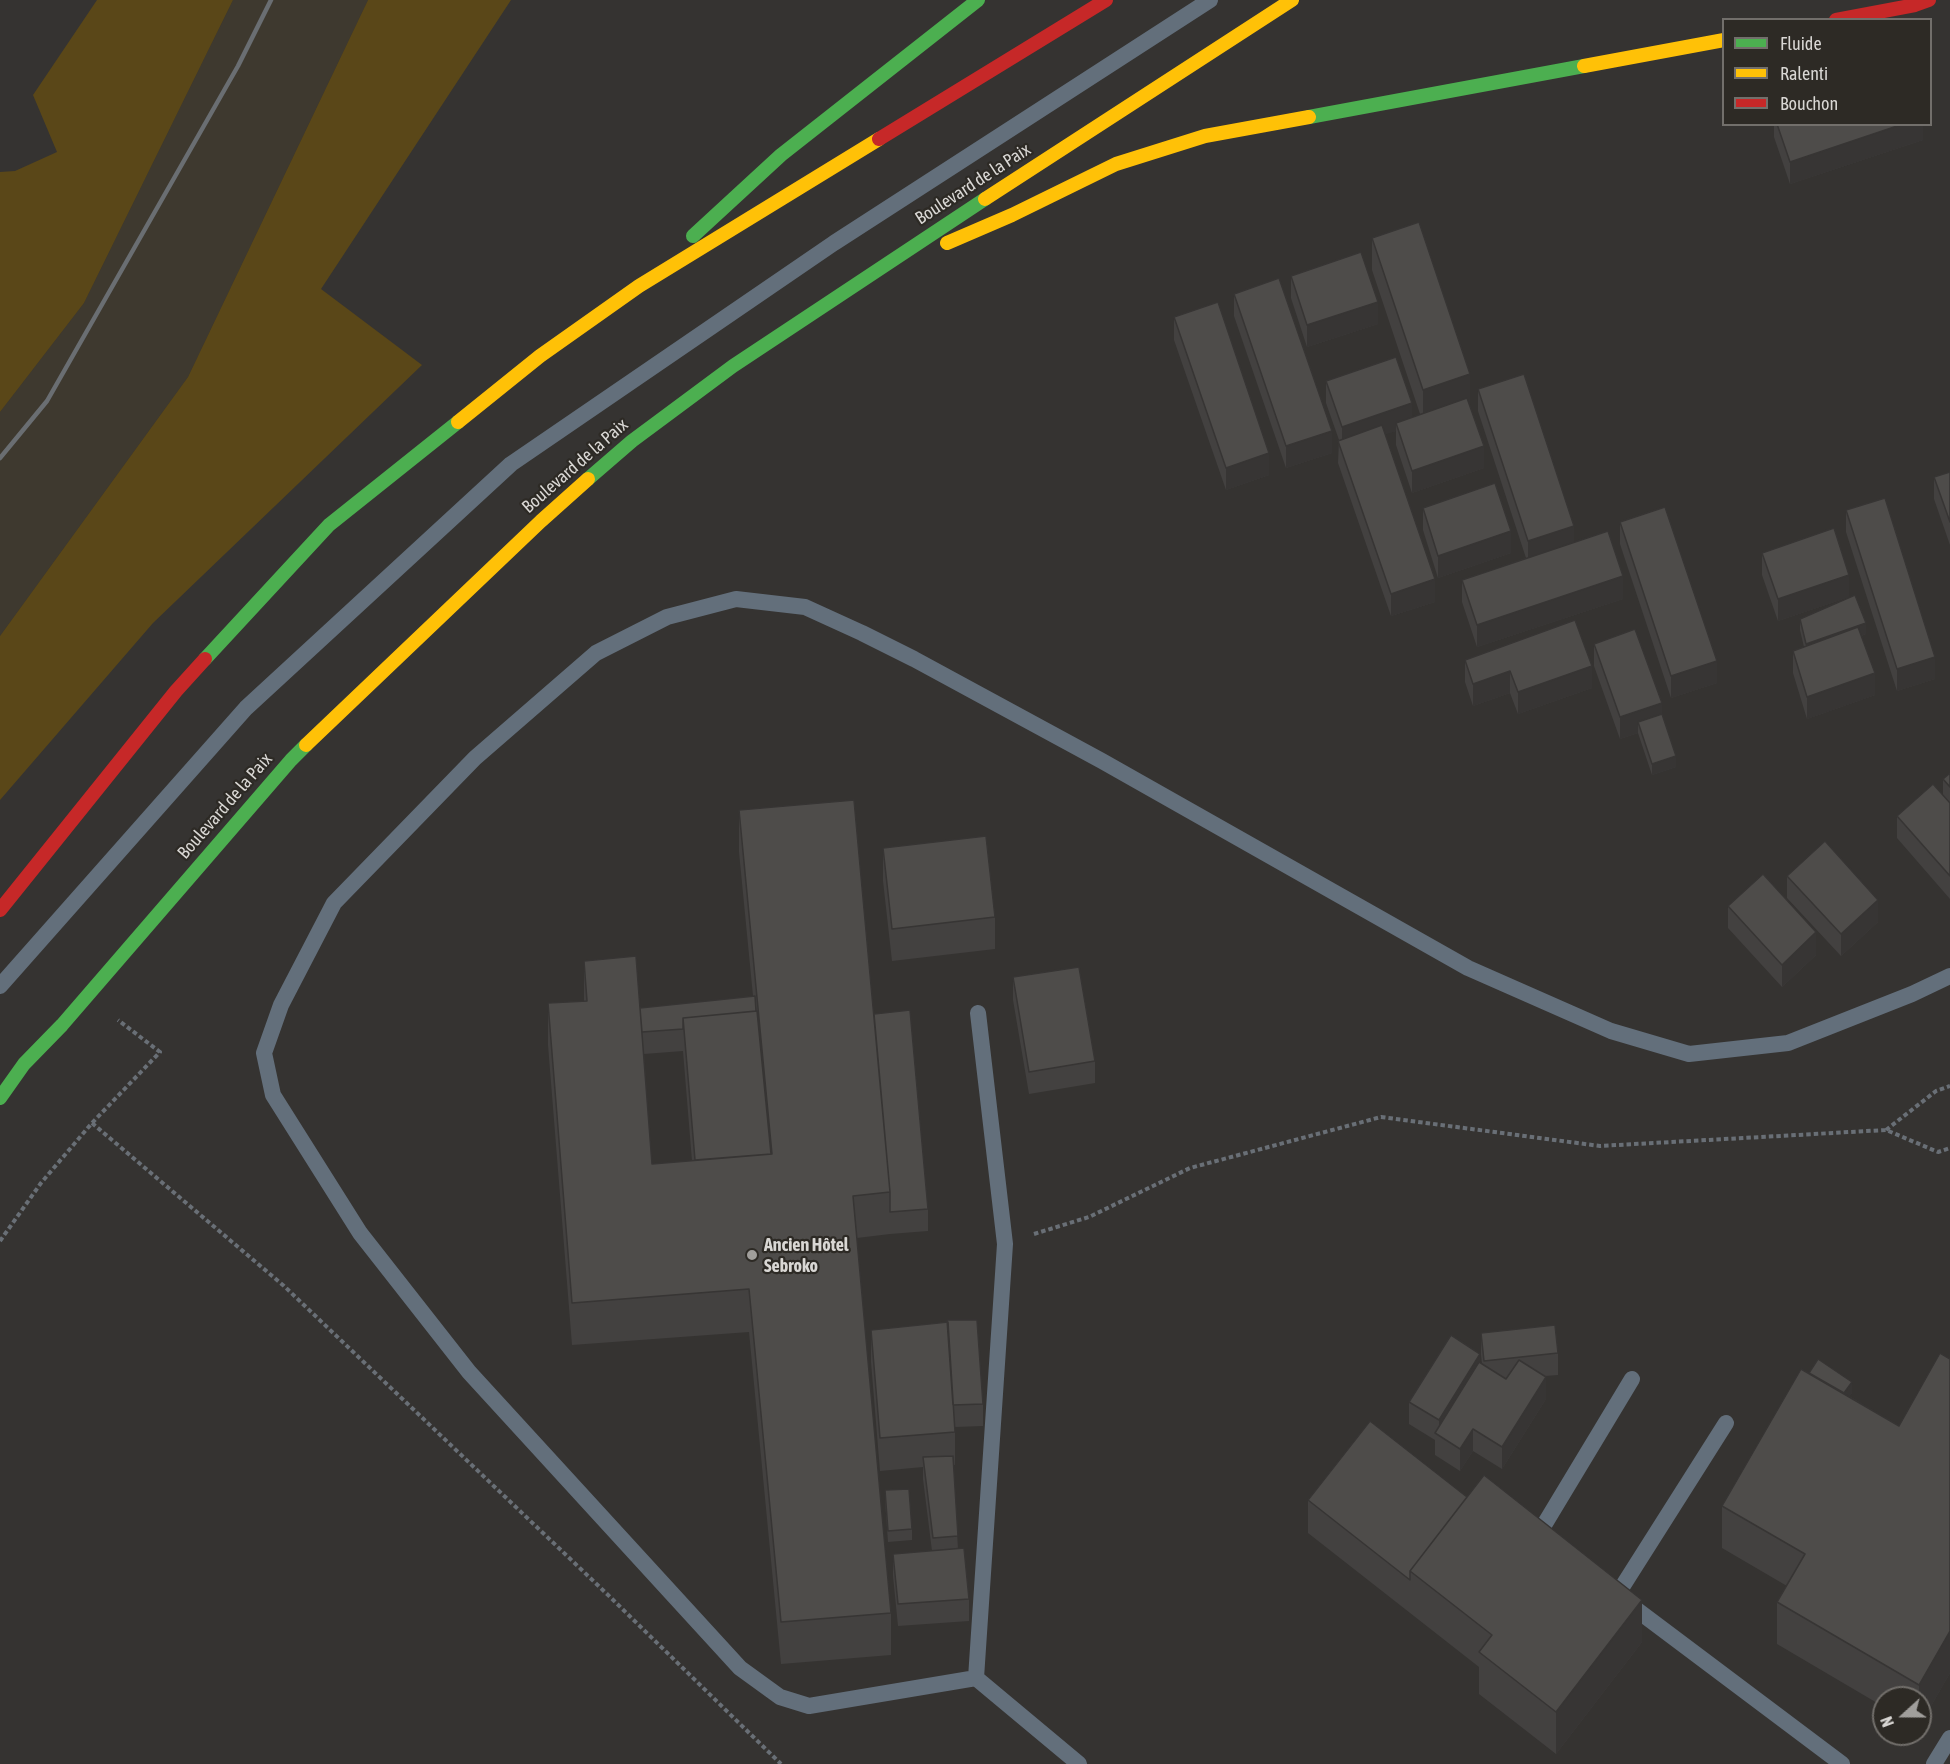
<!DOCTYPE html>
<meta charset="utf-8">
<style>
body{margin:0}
#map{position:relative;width:1950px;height:1764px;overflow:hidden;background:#353331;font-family:"Asap Condensed",sans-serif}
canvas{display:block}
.legend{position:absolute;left:1722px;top:18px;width:210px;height:108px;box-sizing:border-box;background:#2d2a25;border:2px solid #726f6b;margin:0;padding:8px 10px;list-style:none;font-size:18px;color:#d9d7d4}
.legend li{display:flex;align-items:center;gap:12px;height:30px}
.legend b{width:30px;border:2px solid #726f6b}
.north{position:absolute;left:1872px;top:1686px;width:60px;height:60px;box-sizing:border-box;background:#2d2a25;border:2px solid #726f6b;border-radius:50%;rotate:249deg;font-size:16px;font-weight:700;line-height:24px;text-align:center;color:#d9d7d4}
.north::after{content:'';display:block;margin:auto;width:21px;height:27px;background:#a09e9b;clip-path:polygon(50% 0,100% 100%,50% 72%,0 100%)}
</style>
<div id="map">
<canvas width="1950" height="1764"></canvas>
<ul class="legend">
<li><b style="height:8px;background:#4caf50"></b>Fluide</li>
<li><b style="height:8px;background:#ffc107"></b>Ralenti</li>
<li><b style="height:8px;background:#c62828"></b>Bouchon</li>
</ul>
<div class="north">N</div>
</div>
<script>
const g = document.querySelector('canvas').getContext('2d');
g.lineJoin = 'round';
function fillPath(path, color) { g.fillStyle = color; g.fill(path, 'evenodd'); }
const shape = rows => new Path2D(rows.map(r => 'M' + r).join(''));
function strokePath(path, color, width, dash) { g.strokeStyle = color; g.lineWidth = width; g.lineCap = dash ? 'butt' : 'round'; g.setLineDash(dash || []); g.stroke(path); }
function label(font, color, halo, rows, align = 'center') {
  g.font = font + ' "Asap Condensed",sans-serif'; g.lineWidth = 4.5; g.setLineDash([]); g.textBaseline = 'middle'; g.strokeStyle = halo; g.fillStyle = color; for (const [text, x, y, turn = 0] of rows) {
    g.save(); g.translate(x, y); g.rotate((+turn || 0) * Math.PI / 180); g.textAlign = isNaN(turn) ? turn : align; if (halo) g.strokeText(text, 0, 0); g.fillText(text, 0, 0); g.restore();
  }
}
fillPath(shape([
 [233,0,368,0,188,377,0,636,0,412,84,303]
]), '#3e392f');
fillPath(shape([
 [97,0,233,0,84,303,0,412,0,172,15,171,57,152,33,95],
 [368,0,511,0,321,289,422,365,153,623,0,800,0,636,188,377]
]), '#5a4718');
strokePath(shape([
 [92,1123,284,1286,607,1594,781,1764],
 [1886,1130,1936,1091,1950,1086],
 [1034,1234,1089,1217,1190,1168,1381,1117,1600,1146,1886,1130,1938,1152,1950,1148],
 [0,1241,41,1183,92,1123,160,1052,118,1020]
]), '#696f76', 4, [4.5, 3]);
strokePath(shape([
 [0,986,246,708,511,464,834,243,1210,0],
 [1538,1535,1632,1379],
 [1617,1595,1726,1423],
 [1625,1601,1842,1764],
 [976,1678,1005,1244,978,1013],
 [1079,1764,976,1678,809,1706,780,1697,740,1668,469,1372,360,1233,273,1095,264,1053,281,1005,334,903,475,758,596,653,667,617,736,599,805,607,862,633,914,659,1102,761,1468,968,1611,1031,1689,1054,1788,1043,1912,994,1950,976],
 [1934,1764,1950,1738]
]), '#636f7b', 16);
strokePath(shape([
 [1309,117,1584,66],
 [693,236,781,155,978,0],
 [588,479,632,441,733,366,985,199],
 [205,659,329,525,458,422],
 [0,1098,24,1064,62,1025,291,760,306,745]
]), '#4caf50', 14);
strokePath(shape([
 [1584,66,1724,40],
 [985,199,1292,0],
 [947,243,1012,215,1116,164,1205,136,1309,117],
 [458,422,540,356,639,286,879,139],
 [306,745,541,521,588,479]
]), '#ffc107', 14);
strokePath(shape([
 [1836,20,1915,5,1929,0],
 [879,139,1106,0],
 [0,910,176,691,205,659]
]), '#c62828', 14);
strokePath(shape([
 [0,458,47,401,238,66,271,0]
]), '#6a6e72', 4.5);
fillPath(shape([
 [1774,124,1923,124,1923,140,1790,184,1774,137],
 [1372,238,1470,407,1484,468,1412,493,1396,445,1396,431,1385,434,1435,602,1391,616,1338,463,1339,440,1326,403,1326,381,1412,417,1420,414,1372,270],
 [1291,276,1378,324,1307,347,1291,298],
 [1234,294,1332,453,1286,468,1234,316],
 [1174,317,1269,475,1226,490,1174,340],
 [1478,389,1574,542,1623,599,1477,647,1462,602,1462,580,1526,558,1478,411],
 [1950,472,1950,545,1934,499,1934,477],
 [1423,508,1511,553,1438,578,1423,530],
 [1846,510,1935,679,1897,691,1846,532],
 [1620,522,1717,683,1671,698,1620,544],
 [1762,553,1849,597,1778,621,1762,575],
 [1800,619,1866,634,1861,636,1875,695,1807,719,1793,673,1793,651,1804,647,1800,630],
 [1594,644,1662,714,1676,767,1652,775,1638,733,1620,739,1594,666],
 [1465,660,1592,688,1518,714,1510,693,1473,706,1465,682],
 [1950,773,1950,899,1897,838,1897,816,1943,795,1943,779],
 [739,810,874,1014,928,1209,928,1231,890,1234,857,1238,891,1613,891,1655,781,1664,749,1332,572,1345,548,1045,548,1003,584,1001,584,961,640,1008,753,996,739,852],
 [683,1051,692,1161,652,1164,644,1054],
 [883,848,995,917,995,949,892,961,883,881],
 [1787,876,1878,922,1841,956,1787,898],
 [1728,906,1816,955,1782,987,1728,928],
 [1013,977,1095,1061,1095,1083,1029,1094,1013,1000],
 [871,1330,983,1404,983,1426,955,1427,955,1465,953,1465,958,1549,969,1599,969,1621,898,1626,893,1576,893,1554,932,1551,923,1479,923,1467,880,1471,871,1362],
 [1481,1333,1558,1353,1558,1375,1545,1376,1546,1399,1502,1469,1473,1451,1460,1471,1435,1455,1435,1440,1409,1424,1409,1402,1480,1363,1482,1364,1481,1355],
 [1950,1359,1950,1673,1920,1725,1920,1698,1884,1698,1884,1707,1777,1644,1777,1602,1787,1586,1722,1548,1722,1506,1809,1373,1852,1393,1849,1396,1899,1426],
 [885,1490,912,1529,912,1540,888,1542,885,1501],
 [1308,1500,1642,1642,1556,1754,1479,1694,1479,1667,1308,1533]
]), '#434140');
fillPath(shape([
 [1903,124,1923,124,1923,140,1790,184,1790,162],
 [1378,302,1378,324,1307,347,1307,325],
 [1470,374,1470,407,1423,423,1423,390],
 [1412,403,1412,425,1396,423,1396,431,1342,449,1342,427],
 [1332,431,1332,453,1286,468,1286,446],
 [1484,446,1484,468,1412,493,1412,471],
 [1269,453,1269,475,1226,490,1226,468],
 [1574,526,1574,548,1528,563,1528,541],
 [1511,531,1511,553,1438,578,1438,556],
 [1849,575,1849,597,1778,621,1778,599],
 [1623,576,1623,599,1477,647,1477,625],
 [1435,579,1435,602,1391,616,1391,594],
 [1866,623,1866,634,1806,655,1806,644],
 [1935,657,1935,679,1897,691,1897,669],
 [1717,661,1717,683,1671,698,1671,676],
 [1592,666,1592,688,1518,714,1518,692],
 [1510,671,1510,693,1473,706,1473,684],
 [1875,673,1875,695,1807,719,1807,697],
 [1662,703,1662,725,1638,722,1638,733,1620,739,1620,717],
 [1676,756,1676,767,1652,775,1652,764],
 [1878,900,1878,922,1841,956,1841,934],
 [1816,932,1816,955,1782,987,1782,965],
 [1480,1354,1480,1376,1439,1436,1439,1420],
 [1546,1377,1546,1399,1502,1469,1502,1447],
 [1852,1382,1852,1393,1830,1425,1830,1414],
 [1473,1429,1473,1451,1460,1471,1460,1449],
 [1642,1600,1642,1642,1556,1754,1556,1712],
 [1950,1631,1950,1673,1920,1725,1920,1698,1919,1698,1919,1685]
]), '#373534');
const building = shape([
 [1777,124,1903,124,1790,162,1777,124],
 [1419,222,1470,374,1423,390,1372,238,1419,222],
 [1361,252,1378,302,1307,325,1291,276,1361,252],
 [1279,278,1332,431,1286,446,1234,294,1279,278],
 [1218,302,1269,453,1226,468,1174,317,1218,302],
 [1396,357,1412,403,1342,427,1326,381,1396,357],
 [1524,374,1574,526,1528,541,1478,389,1524,374],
 [1467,398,1484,446,1412,471,1396,423,1467,398],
 [1382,425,1435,579,1391,594,1338,441,1382,425],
 [1950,472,1950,522,1934,477,1950,472],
 [1495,483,1511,531,1438,556,1423,508,1495,483],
 [1885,498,1935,657,1897,669,1846,510,1885,498],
 [1665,507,1717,661,1671,676,1620,522,1665,507],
 [1834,528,1849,575,1778,599,1762,553,1834,528],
 [1608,531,1623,576,1477,625,1462,580,1608,531],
 [1855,595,1866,623,1806,644,1800,619,1855,595],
 [1575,620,1592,666,1518,692,1510,671,1473,684,1465,660,1575,620],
 [1858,627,1875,673,1807,697,1793,651,1858,627],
 [1635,629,1662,703,1620,717,1594,644,1635,629],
 [1662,714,1676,756,1652,764,1638,722,1662,714],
 [1950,773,1950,787,1943,779,1950,773],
 [1933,784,1950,803,1950,876,1897,816,1933,784],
 [854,800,890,1192,853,1196,891,1613,781,1622,749,1289,572,1303,548,1003,587,1001,584,961,636,956,652,1164,772,1154,739,810,854,800],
 [986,836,995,917,892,929,883,848,986,836],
 [1825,841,1878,900,1841,934,1787,876,1825,841],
 [1763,874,1816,932,1782,965,1728,906,1763,874],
 [1079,967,1095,1061,1029,1072,1013,977,1079,967],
 [755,996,756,1011,683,1018,683,1029,642,1032,640,1008,755,996],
 [910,1010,928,1209,890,1212,890,1192,874,1014,910,1010],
 [757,1011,771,1154,695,1160,683,1018,757,1011],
 [947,1320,977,1320,983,1404,953,1405,947,1320],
 [948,1322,955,1432,880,1438,871,1330,948,1322],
 [1555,1325,1558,1353,1484,1361,1481,1333,1555,1325],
 [1451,1335,1480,1354,1439,1420,1409,1402,1451,1335],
 [1940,1353,1950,1359,1950,1631,1919,1685,1777,1602,1805,1554,1722,1506,1801,1369,1899,1426,1940,1353],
 [1818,1359,1852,1382,1844,1393,1809,1373,1818,1359],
 [1519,1360,1546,1377,1502,1447,1473,1429,1460,1449,1435,1433,1479,1362,1506,1379,1519,1360],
 [1370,1421,1467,1497,1410,1571,1410,1580,1308,1500,1370,1421],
 [953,1456,958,1536,933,1538,923,1457,953,1456],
 [1484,1475,1642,1600,1556,1712,1479,1652,1492,1635,1410,1571,1484,1475],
 [909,1489,912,1529,888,1531,885,1490,909,1489],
 [964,1548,969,1599,898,1604,893,1554,964,1548]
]);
fillPath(building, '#4e4c4a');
strokePath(building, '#373534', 1.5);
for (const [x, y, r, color] of [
 [752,1255,6,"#a09e9b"]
]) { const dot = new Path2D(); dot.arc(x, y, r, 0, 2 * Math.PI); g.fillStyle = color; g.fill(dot); strokePath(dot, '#2d2a25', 2); }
label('18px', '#d9d7d4', '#2d2a25', [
 ["Boulevard de la Paix",973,184,-33],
 ["Boulevard de la Paix",575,466,-41],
 ["Boulevard de la Paix",225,806,-49]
]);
label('bold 18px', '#d9d7d4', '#2d2a25', [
 ["Ancien Hôtel",764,1245],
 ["Sebroko",764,1266]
], 'left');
</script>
